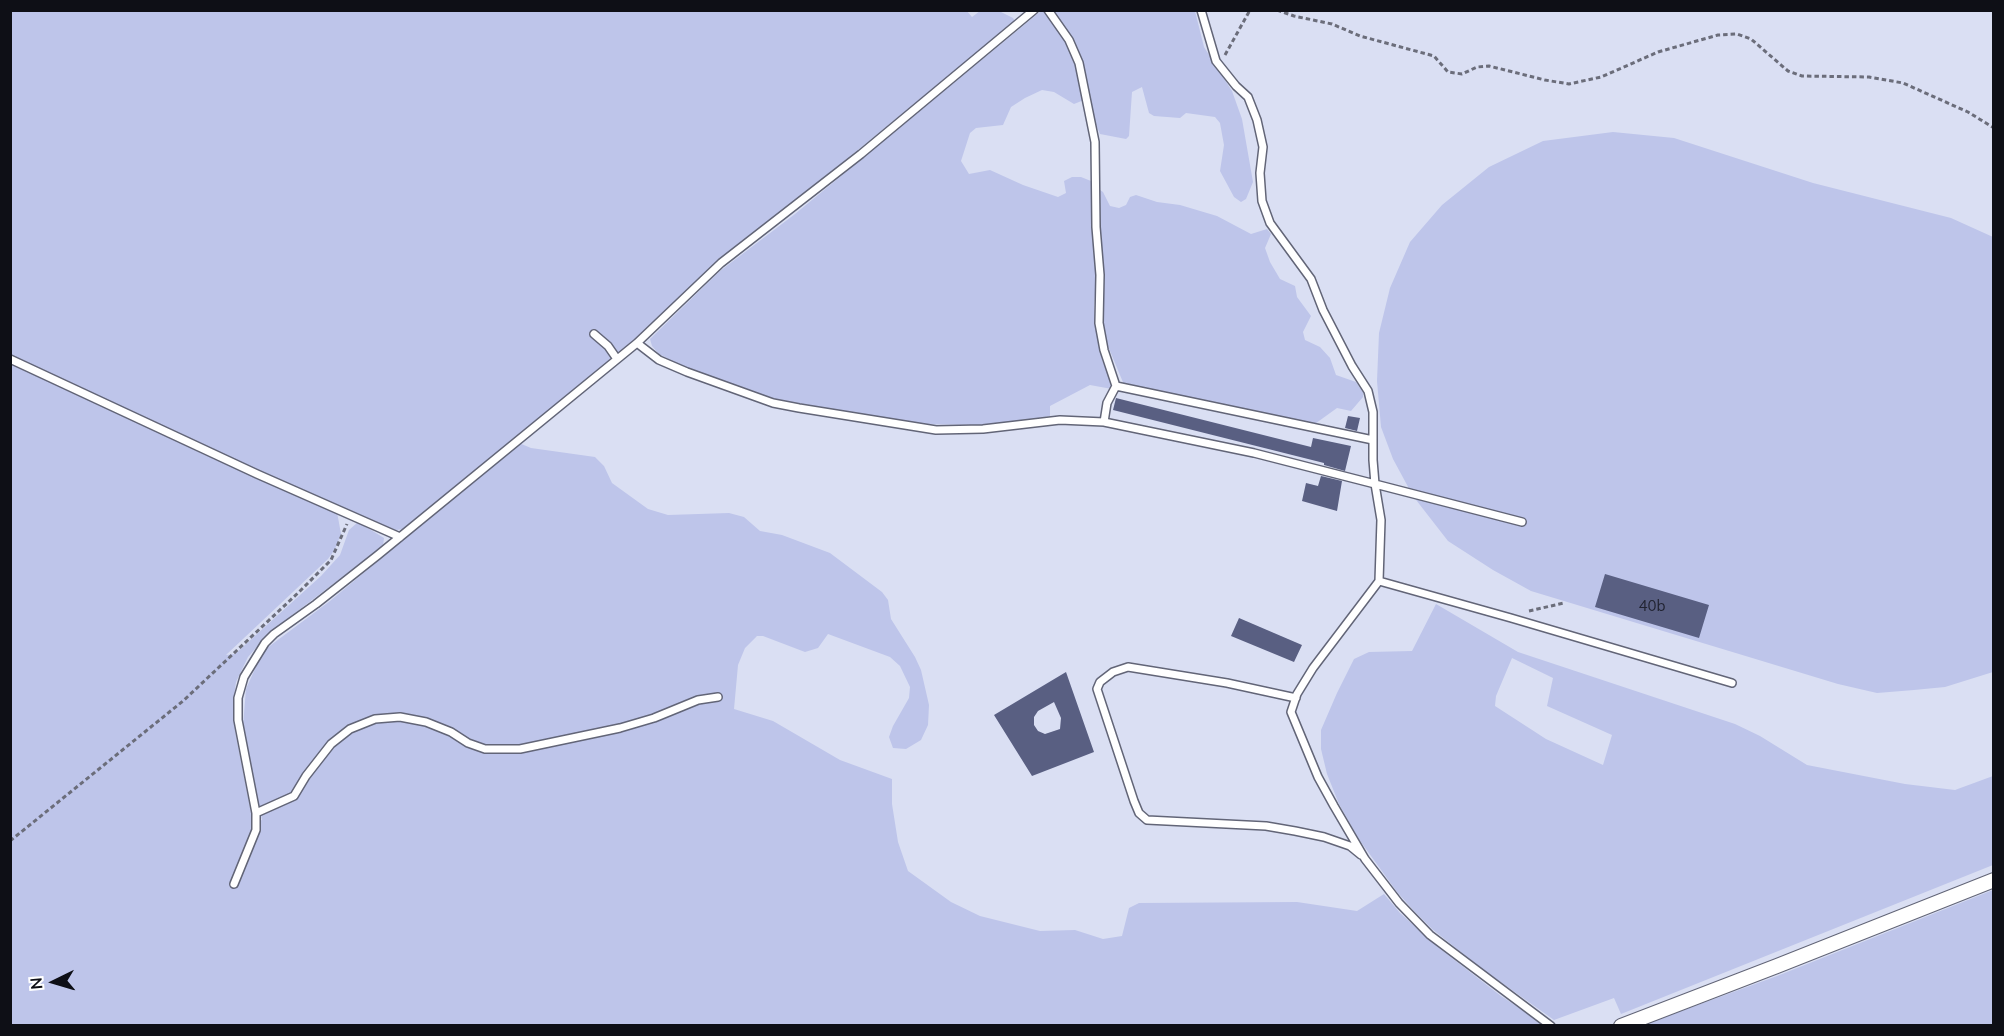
<!DOCTYPE html>
<html>
<head>
<meta charset="utf-8">
<style>
	body { margin:0 }
	#map { position:relative; width:2004px; height:1036px; overflow:hidden; background:#dadff3; font-family:Mulish,sans-serif }
	canvas { display:block }
	.frame { position:absolute; inset:0; border:12px solid #0e0f16; pointer-events:none }
	.north { position:absolute; left:24px; top:952px; width:60px; height:60px; -webkit-text-stroke:4px #fff; paint-order:stroke; rotate:265deg; font-size:16px; font-weight:700; line-height:24px; text-align:center; color:#0e0f16 }
	.north::after { content:''; display:block; margin:auto; width:21px; height:27px; background:#0e0f16; clip-path:polygon(50% 0,100% 100%,50% 72%,0 100%) }
</style>
</head>
<body>
<div id="map">
<canvas width="2004" height="1036"></canvas>
<div class="frame"></div>
<div class="north">N</div>
</div>
<script>
const context = document.querySelector('canvas').getContext('2d');
context.lineJoin = 'round';
function paint(path, color) {
  context.fillStyle = color;
  context.fill(path, 'evenodd');
}
function shape(rows) {
  const path = new Path2D();
  for (const r of rows) {
    path.moveTo(r[0], r[1]);
    for (let i = 2; i < r.length; i += 2) path.lineTo(r[i], r[i + 1]);
  }
  return path;
}
function stroke(path, color, width, dash) {
  context.strokeStyle = color;
  context.lineWidth = width;
  context.lineCap = dash ? 'butt' : 'round';
  context.setLineDash(dash || []);
  context.stroke(path);
}
function label(font, color, halo, rows, align = 'center') {
  context.font = font + ' Mulish,sans-serif';
  context.lineWidth = 5;
  context.setLineDash([]);
  context.textBaseline = 'middle';
  context.strokeStyle = halo;
  context.fillStyle = color;
  for (const [text, x, y, turn = 0] of rows) {
    context.save();
    context.translate(x, y);
    context.rotate((+turn || 0) * Math.PI / 180);
    context.textAlign = isNaN(turn) ? turn : align;
    if (halo) context.strokeText(text, 0, 0);
    context.fillText(text, 0, 0);
    context.restore();
  }
}
paint(shape([
	[966,10,972,17,980,11,997,10,1013,18,1015,21,842,163,728,252,627,346,404,529,396,530,385,526,227,458,11,356,10,11],
	[1041,11,1045,11,1065,38,1077,64,1084,100,1074,104,1054,92,1042,90,1025,98,1011,107,1003,125,976,128,970,133,961,161,969,174,990,170,1023,185,1058,197,1066,193,1064,181,1072,177,1081,177,1091,181,1097,274,1094,305,1095,323,1102,360,1112,385,1112,389,1090,385,1050,406,1050,416,1034,419,985,425,914,424,775,399,686,368,659,354,652,346,650,339,720,271,795,214],
	[1052,11,1195,11,1204,47,1232,91,1242,119,1253,182,1246,199,1241,202,1234,197,1220,171,1224,145,1220,123,1215,117,1186,113,1180,118,1154,116,1149,113,1142,87,1132,92,1129,136,1126,139,1100,134,1093,118,1082,64,1072,39],
	[1613,132,1674,138,1813,183,1951,218,1993,237,1993,672,1945,687,1914,690,1877,693,1838,684,1531,591,1493,570,1448,541,1413,496,1393,459,1381,427,1377,381,1379,333,1390,288,1410,242,1442,205,1489,167,1543,141],
	[1097,188,1103,192,1110,206,1119,208,1126,205,1130,197,1136,195,1157,202,1180,205,1217,216,1251,234,1267,229,1271,234,1265,248,1270,262,1280,279,1295,286,1297,297,1311,316,1303,332,1305,340,1320,347,1330,358,1336,375,1356,382,1363,392,1363,397,1351,411,1337,408,1312,426,1303,430,1127,392,1103,334,1103,272],
	[10,362,207,456,337,512,341,534,335,549,328,559,226,655,235,654,321,576,340,555,349,530,358,522,384,538,383,546,270,632,248,657,236,682,233,704,235,731,253,823,262,820,243,726,246,689,263,651,330,601,519,443,531,448,595,457,604,466,612,483,648,509,668,515,729,513,744,517,760,531,782,535,830,553,882,592,888,600,891,619,915,657,921,670,929,705,928,725,921,740,906,749,893,748,889,737,893,726,909,698,910,687,900,666,890,657,828,634,818,648,805,652,763,636,757,636,745,648,738,665,734,709,773,721,840,760,892,779,892,804,898,842,908,871,951,902,980,916,1040,931,1075,930,1103,939,1122,936,1129,908,1139,903,1297,902,1357,911,1384,894,1400,913,1439,948,1501,996,1545,1025,11,1025],
	[1436,604,1518,652,1735,724,1760,736,1807,765,1905,784,1955,790,1993,776,1993,865,1621,1014,1614,998,1554,1020,1481,968,1432,929,1415,912,1397,892,1358,838,1339,804,1327,774,1321,749,1321,730,1337,693,1354,659,1369,652,1412,651],
	[1512,658,1553,678,1547,706,1612,735,1603,765,1546,739,1495,706,1496,696],
	[1993,890,1993,1025,1643,1025,1777,976]
]), '#bec5ea');
paint(shape([
	[1116,398,1311,447,1313,438,1351,446,1345,471,1324,465,1324,463,1113,410],
	[1348,416,1360,418,1357,431,1345,428],
	[1321,476,1342,481,1337,511,1302,501,1306,483,1318,486],
	[1605,574,1709,605,1699,638,1595,607],
	[1239,618,1302,645,1294,662,1231,636],
	[1066,672,1094,752,1032,776,994,715],
	[1054,702,1061,718,1060,729,1045,734,1038,731,1034,725,1034,717,1038,711]
]), '#595f82');
const lane = shape([
	[1048,10,1069,40,1079,63,1095,142,1096,227,1100,275,1099,323,1104,350,1116,386,1373,440],
	[1201,10,1216,61,1236,86,1248,97,1257,120,1263,147,1260,173,1262,201,1270,223,1311,279,1323,310,1352,366,1368,391,1373,412,1373,460,1375,484,1522,522],
	[594,334,608,346,617,359],
	[637,343,659,360,687,372,773,403,799,408,936,430,983,429,1060,420,1104,422,1254,453,1375,484,1381,520,1379,581,1313,668,1297,694,1291,712,1318,777,1334,806,1365,859,1399,903,1430,935,1551,1026],
	[10,359,257,474,400,537],
	[1104,422,1107,403,1116,386],
	[1379,581,1511,618,1732,683],
	[1296,698,1227,683,1128,667,1113,672,1100,682,1097,689,1134,801,1139,813,1147,820,1266,826,1295,831,1324,837,1350,846,1361,855],
	[256,813,294,796,306,776,331,744,350,729,375,719,400,717,426,722,451,732,468,743,485,749,520,749,620,728,654,718,698,700,718,697],
	[234,884,256,830,256,813,238,720,238,698,244,677,265,643,274,634,316,604,378,555,637,343,721,263,861,154,1034,10]
]);
const street = shape([
	[1621,1026,1777,966,1994,880]
]);
stroke(lane, '#626577', 10);
stroke(street, '#626577', 16);
stroke(shape([
	[1277,10,1294,16,1332,24,1360,36,1434,56,1448,72,1462,74,1477,67,1489,66,1545,80,1569,84,1601,77,1658,52,1718,35,1737,34,1751,39,1788,71,1802,76,1869,77,1903,83,1968,112,1994,128],
	[1225,55,1250,10],
	[1529,611,1564,603],
	[10,841,183,701,299,592,331,560,347,524]
]), '#6b6d7a', 3, [4.5, 3]);
stroke(lane, '#fff', 7);
stroke(street, '#fff', 14);
label('15px', '#212331', null, [
	["40b",1652,606]
]);
</script>
</body>
</html>
